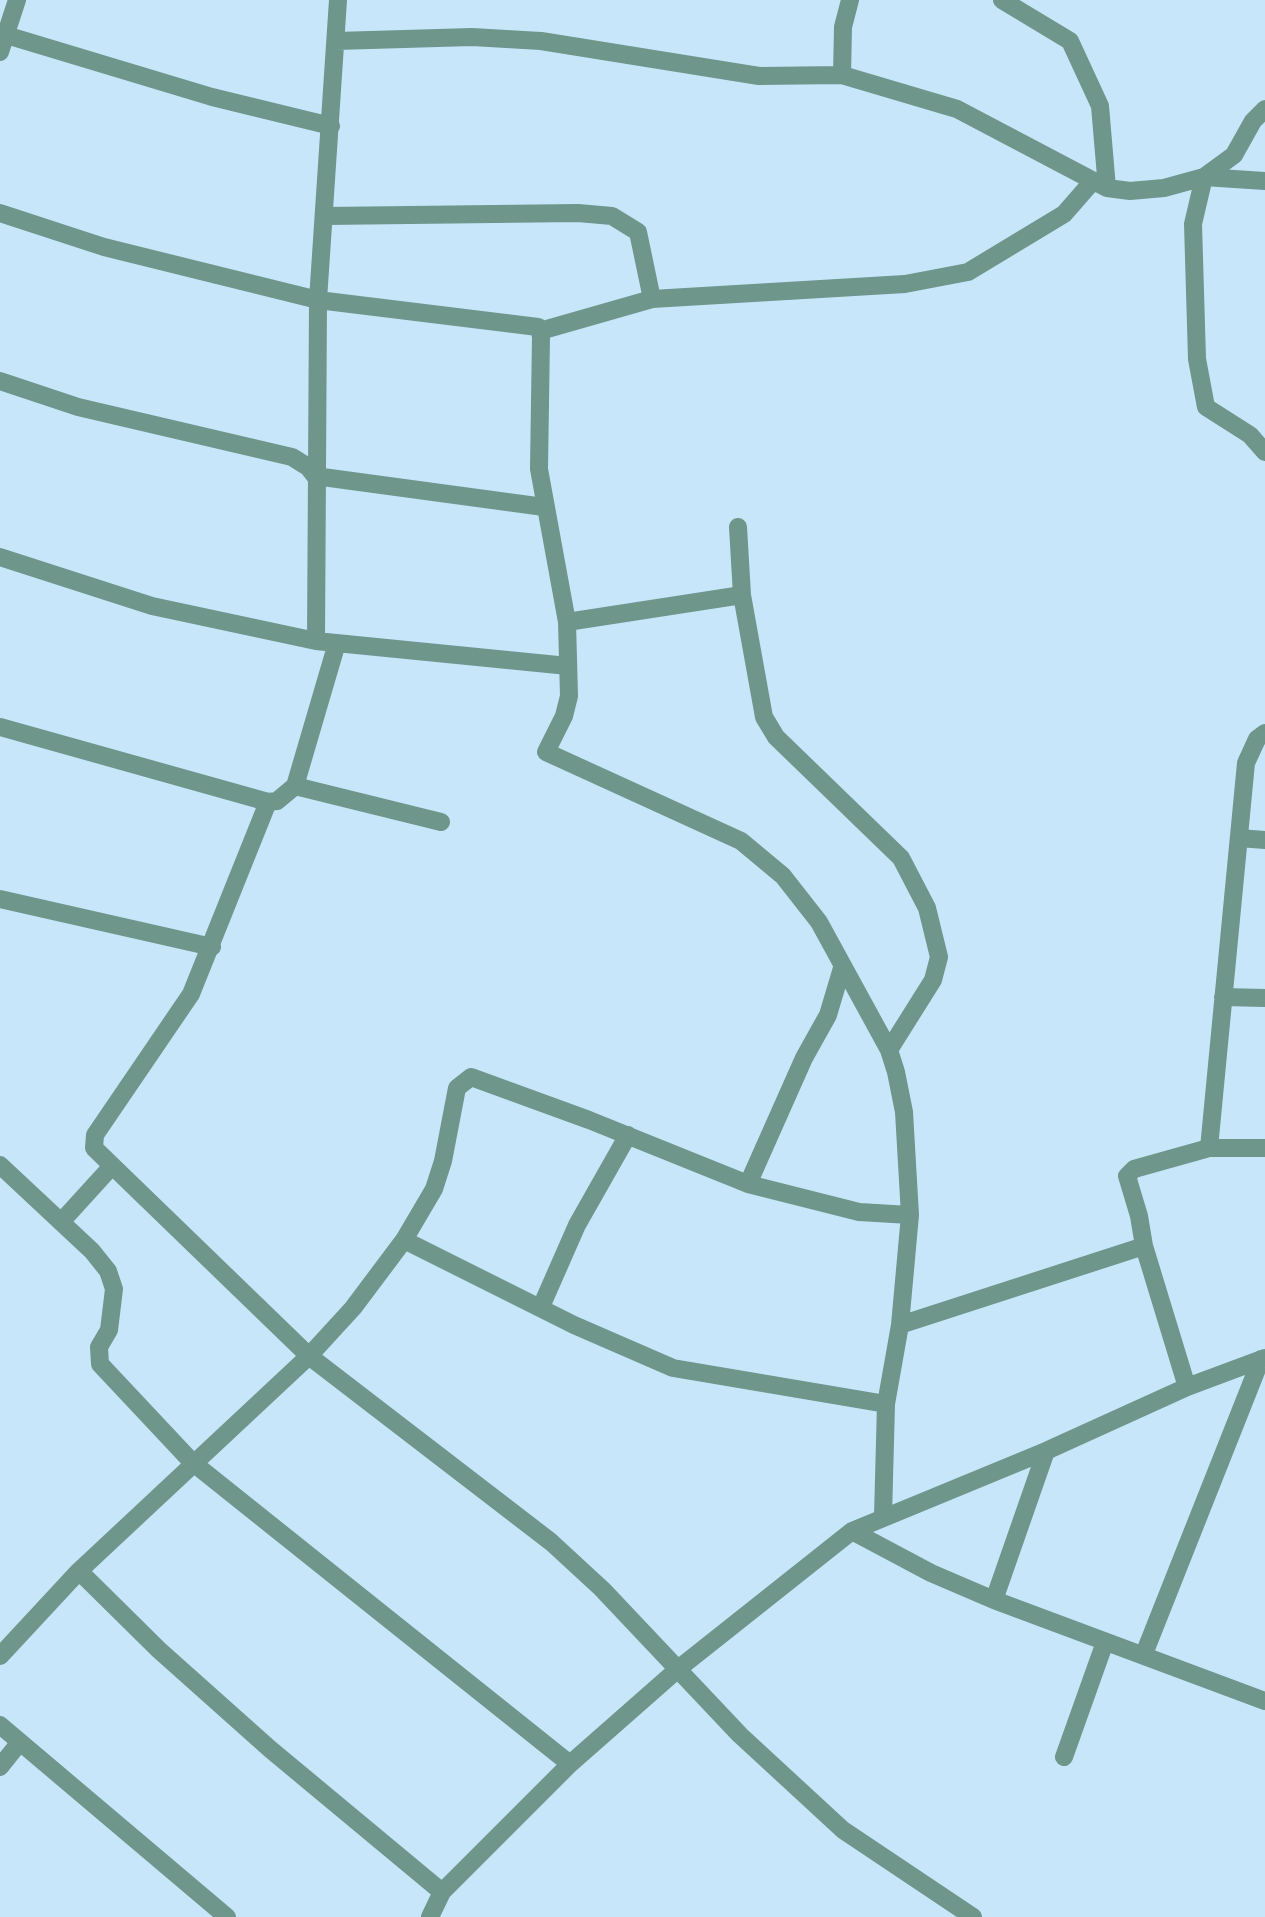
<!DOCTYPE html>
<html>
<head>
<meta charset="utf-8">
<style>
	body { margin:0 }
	canvas { display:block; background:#c7e6fa }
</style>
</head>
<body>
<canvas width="1265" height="1917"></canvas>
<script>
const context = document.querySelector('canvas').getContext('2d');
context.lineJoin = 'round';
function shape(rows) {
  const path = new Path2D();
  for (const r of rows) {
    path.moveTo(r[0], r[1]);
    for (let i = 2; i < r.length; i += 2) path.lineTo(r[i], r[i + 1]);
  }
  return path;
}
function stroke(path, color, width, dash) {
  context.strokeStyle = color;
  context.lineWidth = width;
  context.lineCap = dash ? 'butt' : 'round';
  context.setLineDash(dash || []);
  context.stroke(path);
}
stroke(shape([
	[1002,0,1070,41,1100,106,1107,188],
	[6,35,212,97,331,126],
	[336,41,472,37,541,41,759,76,842,75,957,109,1107,188,1130,191,1164,188,1204,177,1265,181],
	[0,52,17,0],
	[842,75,843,27,850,0],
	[1265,109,1253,121,1234,155,1204,177,1193,224,1197,359,1206,407,1250,435,1265,452],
	[0,213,104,247,318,300,538,327,541,336,539,469,567,622,569,696,564,716,546,752,741,841,783,876,819,922,889,1050,896,1072,904,1112,910,1215,900,1325,886,1404,883,1516],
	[325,216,578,213,612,216,638,232,652,299],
	[540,331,652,299,905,284,968,272,1064,214,1092,182],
	[0,381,78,407,292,457,308,467,315,476,544,507],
	[738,527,742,595,764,717,776,737,901,858,927,908,939,957,933,980,889,1050],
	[0,557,152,606,316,641,568,666],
	[567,622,742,595],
	[316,641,318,300,338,0],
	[0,727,268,802,277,801,295,786,337,643],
	[295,786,441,822],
	[268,802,191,994,95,1135,94,1148,309,1356,551,1542,602,1589,740,1735,843,1830,973,1917],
	[1239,838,1265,840],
	[0,899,212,947],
	[1223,997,1265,998],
	[1209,1148,1246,763,1257,739,1265,733],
	[0,1165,92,1251,108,1271,114,1289,109,1330,99,1347,100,1364,192,1462,570,1764],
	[748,1184,804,1058,828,1015,842,968],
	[61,1222,112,1166],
	[404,1240,574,1325,673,1368,886,1404],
	[1144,1246,1139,1216,1127,1176,1134,1169,1209,1148,1265,1148],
	[541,1307,577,1225,628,1135],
	[900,1325,1144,1246,1187,1387],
	[852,1531,931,1573,994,1600,1265,1701],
	[79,1571,159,1650,270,1749,442,1892],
	[994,1600,1046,1451],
	[1144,1654,1261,1359],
	[0,1656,79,1571,309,1356,353,1308,404,1240,434,1189,443,1161,457,1088,471,1077,589,1120,748,1184,859,1212,910,1215],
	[0,1725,227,1917],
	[1064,1757,1105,1642],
	[0,1767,20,1742],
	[430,1917,442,1892,570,1764,678,1669,852,1531,1046,1451,1187,1387,1265,1358]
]), '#6e968b', 18);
</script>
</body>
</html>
